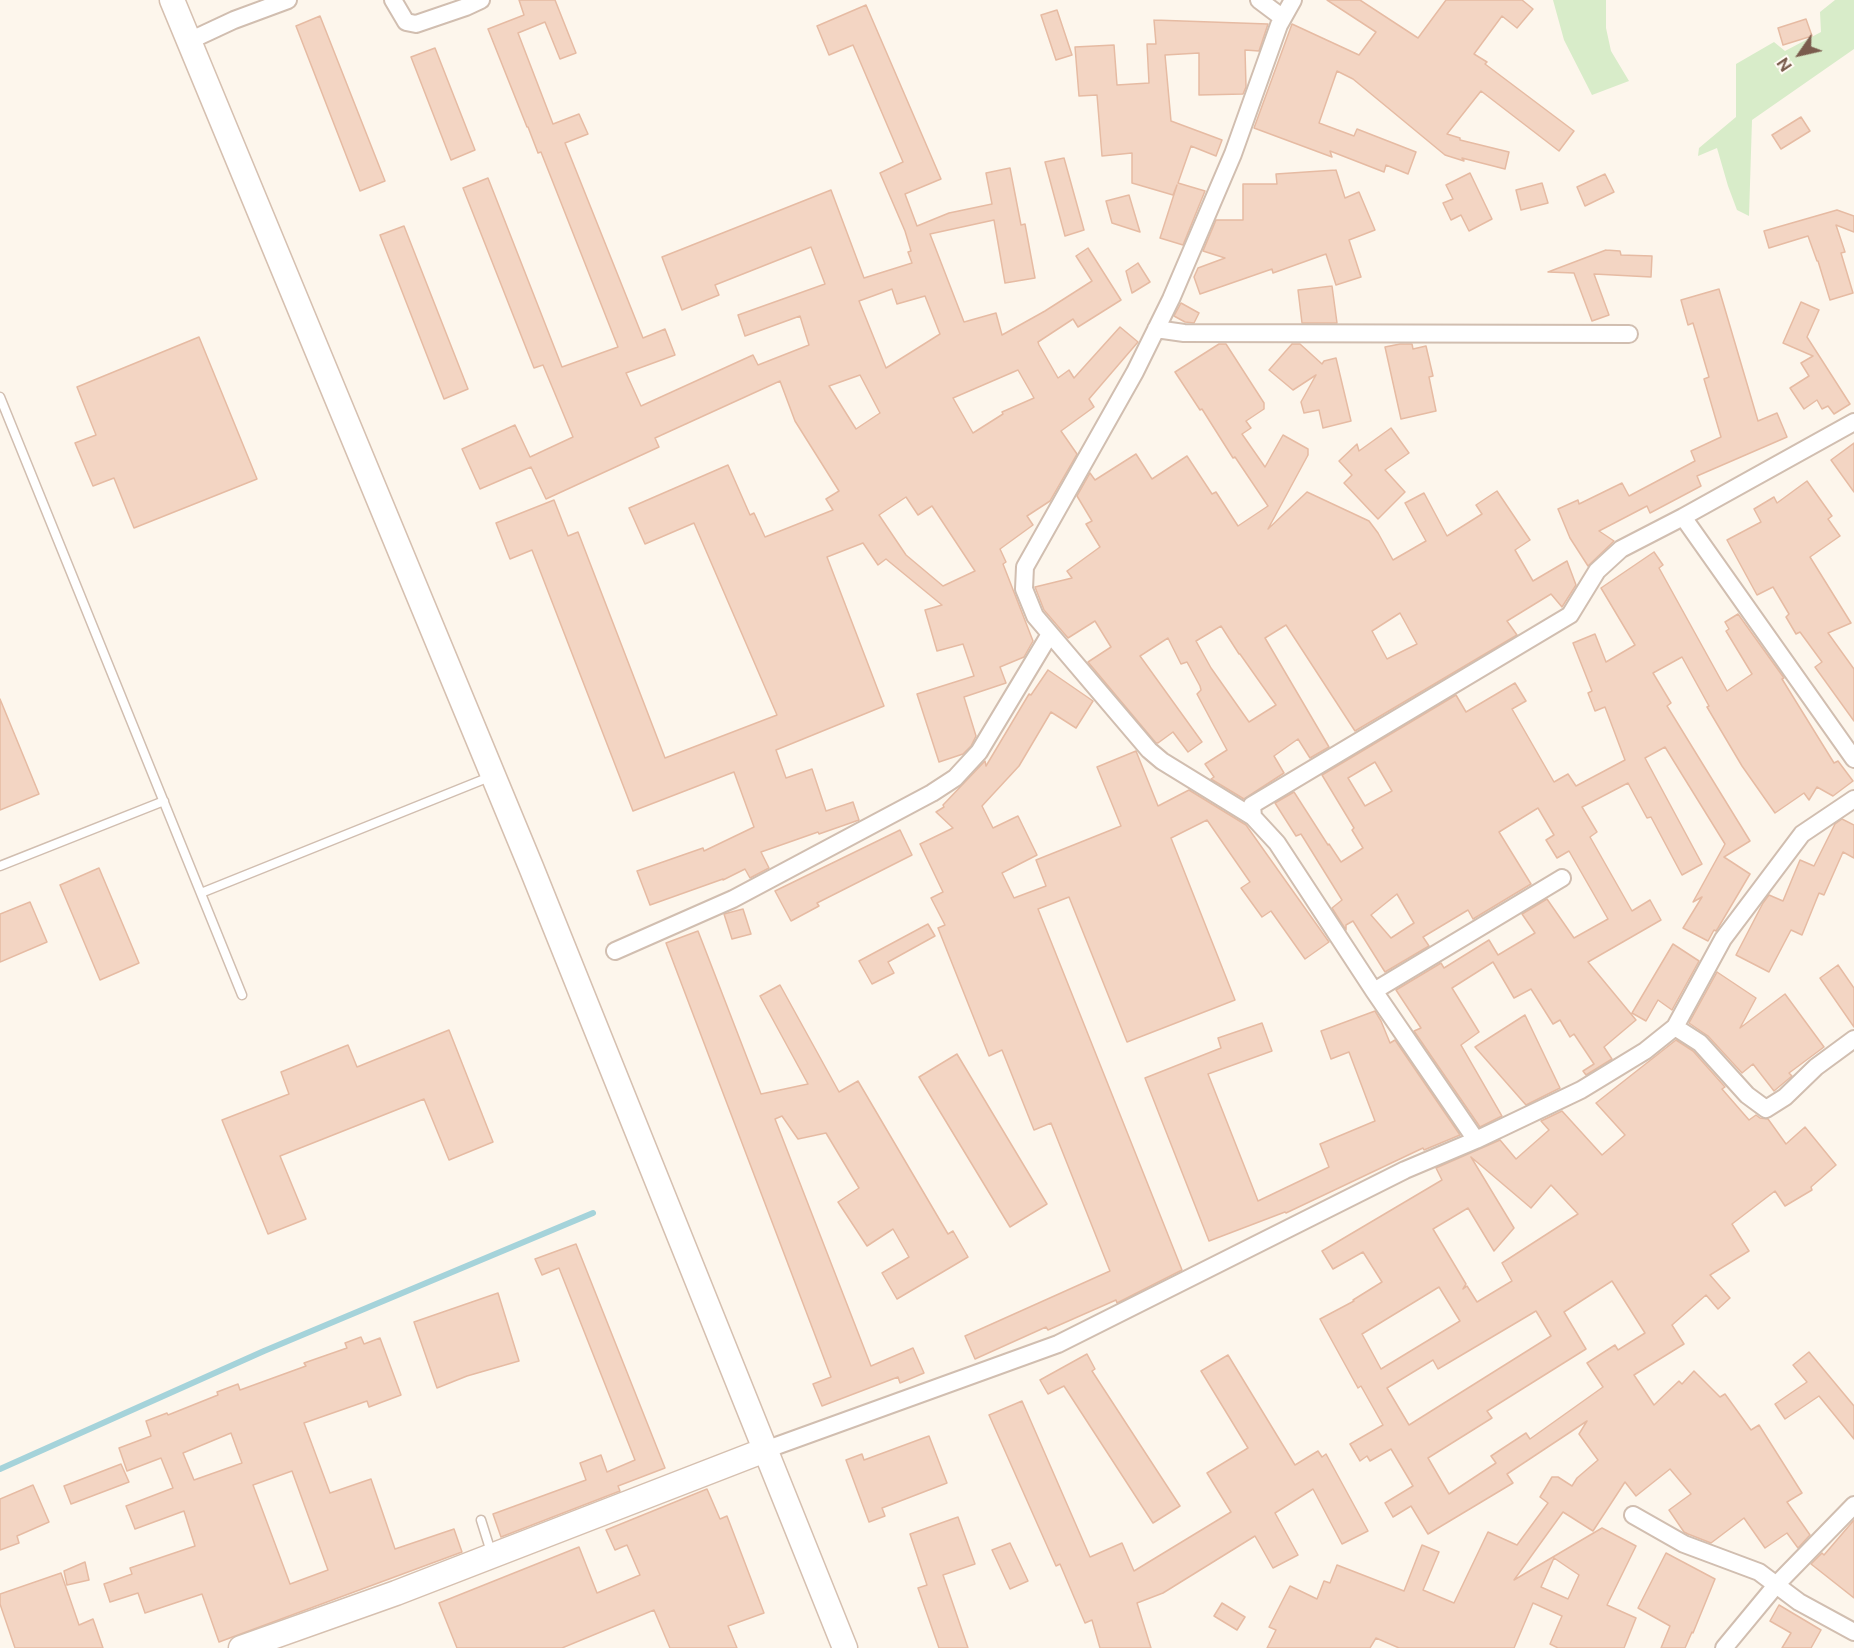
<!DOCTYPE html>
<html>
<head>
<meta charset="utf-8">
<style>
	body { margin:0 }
	#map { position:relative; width:1854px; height:1648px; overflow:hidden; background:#fdf6ec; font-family:"Public Sans",sans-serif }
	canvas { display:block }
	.north { position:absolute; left:1770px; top:24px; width:60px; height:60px; -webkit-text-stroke:4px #fffaf3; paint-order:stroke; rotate:236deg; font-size:16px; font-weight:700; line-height:24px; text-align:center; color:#7a5c4d }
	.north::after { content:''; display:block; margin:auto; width:21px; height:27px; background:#7a5c4d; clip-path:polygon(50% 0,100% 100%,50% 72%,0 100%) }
</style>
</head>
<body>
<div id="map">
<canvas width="1854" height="1648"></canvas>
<div class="north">N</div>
</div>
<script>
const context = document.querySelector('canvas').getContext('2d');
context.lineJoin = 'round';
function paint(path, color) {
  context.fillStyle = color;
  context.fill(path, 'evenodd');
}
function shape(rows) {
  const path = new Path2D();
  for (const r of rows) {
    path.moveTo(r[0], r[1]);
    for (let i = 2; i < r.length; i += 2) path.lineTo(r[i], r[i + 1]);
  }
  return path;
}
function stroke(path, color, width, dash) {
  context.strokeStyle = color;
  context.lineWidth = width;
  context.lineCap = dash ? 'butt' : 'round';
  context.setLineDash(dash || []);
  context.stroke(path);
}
paint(shape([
	[1553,0,1606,0,1606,28,1611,51,1629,81,1592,95,1564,40],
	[1835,0,1854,0,1854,49,1752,120,1749,216,1737,210,1728,186,1717,148,1698,156,1699,148,1736,117,1736,64,1774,42,1785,51,1821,32,1820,12]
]), '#d8ecc9');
stroke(shape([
	[0,1469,264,1351,593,1213]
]), '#a5d3da', 6);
const building = shape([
	[519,0,555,0,576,53,560,59,545,22,518,33,553,124,579,114,588,134,565,143,643,338,665,329,675,355,626,373,641,406,753,355,758,365,809,345,800,316,745,336,738,315,825,284,811,247,715,285,719,295,682,310,662,257,831,190,864,278,912,263,908,252,911,251,905,231,880,173,903,162,853,45,829,55,817,26,866,5,941,179,905,194,917,226,949,213,992,204,986,173,1010,168,1021,225,1025,224,1035,278,1005,283,994,220,930,234,964,322,996,313,1002,335,1045,311,1092,281,1076,256,1088,248,1121,300,1078,327,1073,319,1038,342,1039,345,1058,378,1069,370,1074,378,1120,327,1138,342,1089,399,1094,407,1061,431,1077,454,1050,501,1027,516,1033,525,1000,549,1006,562,1003,564,1033,641,1024,657,1000,667,1006,683,964,697,976,736,971,746,963,754,939,762,917,694,974,676,963,644,937,651,925,610,942,605,886,559,878,565,863,543,827,557,884,706,776,750,786,778,812,769,826,811,853,802,859,820,819,834,818,832,761,852,769,868,750,878,745,869,723,880,723,879,650,905,637,871,703,848,704,851,754,827,734,772,633,811,532,550,510,559,496,523,554,500,568,536,578,532,665,758,777,715,694,523,645,544,629,508,728,465,750,515,754,513,765,537,833,510,826,499,839,491,795,421,780,381,655,438,659,447,546,499,531,467,480,489,462,449,515,425,530,457,573,437,543,365,534,368,463,188,488,178,562,367,618,347,541,152,538,153,528,127,527,127,488,29,524,15,519,0],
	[892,289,897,304,925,296,940,334,886,368,859,301,892,289],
	[1018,370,1034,398,1002,412,1003,414,973,433,953,398,1018,370],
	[860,375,880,413,856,429,829,386,860,375],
	[906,497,918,515,932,506,975,571,943,586,906,555,879,515,906,497],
	[1327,0,1360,0,1418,38,1446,0,1522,0,1533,9,1517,28,1502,16,1474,54,1487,62,1485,64,1574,131,1559,151,1481,91,1447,134,1460,138,1460,140,1509,152,1505,169,1462,158,1464,161,1445,155,1353,79,1337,71,1319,123,1354,136,1357,129,1416,152,1408,174,1386,165,1384,172,1330,151,1332,157,1254,128,1292,24,1359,55,1376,32,1327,0],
	[1057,10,1072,55,1056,60,1041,15,1057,10],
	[320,16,385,181,360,191,296,26,320,16],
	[1806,19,1812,36,1783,45,1778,28,1806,19],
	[1154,20,1268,24,1259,51,1245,50,1246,87,1243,94,1199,95,1199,53,1165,55,1171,121,1222,140,1216,156,1191,146,1178,183,1205,191,1183,245,1160,238,1177,185,1173,195,1132,183,1132,153,1102,156,1097,95,1079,96,1075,47,1114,45,1117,85,1149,83,1147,44,1156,44,1154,20],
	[435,48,475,150,451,160,411,57,435,48],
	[1801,117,1810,131,1781,149,1772,135,1801,117],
	[1064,158,1084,230,1065,236,1045,162,1064,158],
	[1336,170,1345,198,1359,192,1375,230,1349,240,1361,277,1336,285,1326,254,1273,273,1272,269,1200,294,1194,277,1198,268,1225,258,1203,251,1216,220,1243,220,1243,184,1277,184,1276,174,1336,170],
	[1470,173,1492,219,1469,231,1461,215,1451,220,1443,203,1453,199,1446,185,1470,173],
	[1605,174,1614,192,1585,206,1577,187,1605,174],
	[1542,183,1548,203,1521,210,1516,190,1542,183],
	[1129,195,1140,232,1112,223,1106,201,1129,195],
	[1837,210,1854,216,1854,232,1836,225,1845,252,1841,253,1853,293,1830,300,1818,261,1817,261,1808,236,1769,248,1764,231,1837,210],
	[404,226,468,389,444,399,380,235,404,226],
	[1606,250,1620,251,1621,255,1652,256,1651,277,1594,274,1609,315,1592,321,1574,273,1548,272,1606,250],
	[1138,263,1150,282,1132,293,1126,271,1138,263],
	[1332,286,1337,323,1302,323,1298,290,1332,286],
	[1719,289,1758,421,1777,413,1787,437,1697,476,1701,486,1650,513,1647,506,1599,531,1614,541,1588,566,1570,538,1558,509,1578,500,1579,504,1622,483,1629,496,1695,461,1691,451,1721,437,1704,379,1709,377,1693,323,1688,325,1681,300,1719,289],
	[1801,302,1819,310,1807,337,1850,404,1834,414,1828,406,1822,409,1817,400,1804,409,1790,388,1809,376,1801,363,1813,356,1783,343,1801,302],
	[1181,303,1199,313,1194,323,1185,322,1174,316,1181,303],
	[199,337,257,479,134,528,114,478,93,486,75,443,96,435,77,387,199,337],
	[1219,344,1226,344,1264,403,1264,409,1246,421,1251,428,1242,434,1265,467,1283,435,1308,449,1308,455,1268,529,1307,492,1369,521,1378,533,1393,560,1426,541,1405,503,1424,493,1447,536,1482,514,1476,505,1497,491,1530,540,1515,550,1533,581,1567,561,1576,585,1562,607,1551,594,1507,621,1517,635,1355,731,1286,625,1265,638,1329,747,1310,758,1298,739,1274,756,1284,773,1244,799,1211,779,1214,777,1205,764,1227,750,1197,694,1201,690,1200,686,1187,662,1181,664,1168,638,1140,656,1202,742,1188,752,1173,732,1158,743,1156,743,1088,662,1111,647,1095,621,1068,638,1044,610,1035,587,1072,578,1067,571,1100,547,1086,524,1092,521,1077,496,1090,473,1095,480,1136,454,1152,479,1187,456,1212,494,1216,492,1238,526,1268,506,1235,457,1233,458,1202,409,1200,410,1175,372,1219,344],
	[1400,613,1417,644,1387,659,1372,631,1400,613],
	[1221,626,1239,654,1240,654,1276,705,1249,722,1211,668,1196,641,1221,626],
	[1292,344,1300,344,1322,364,1324,361,1336,358,1351,421,1323,428,1319,410,1304,413,1301,402,1316,375,1293,390,1269,370,1292,344],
	[1400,344,1412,344,1413,349,1426,346,1433,376,1429,377,1436,411,1401,419,1385,347,1400,344],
	[1391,428,1409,453,1385,470,1405,492,1378,519,1344,483,1352,475,1339,461,1357,444,1359,451,1391,428],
	[1854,443,1854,492,1831,460,1854,443],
	[1807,481,1832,516,1828,519,1840,536,1810,557,1851,623,1828,633,1854,669,1854,721,1815,667,1822,662,1800,632,1796,634,1786,617,1789,614,1773,587,1757,595,1727,540,1761,522,1754,509,1774,497,1777,503,1807,481],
	[1654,552,1663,565,1659,568,1727,691,1752,674,1726,631,1729,629,1725,622,1738,614,1784,678,1782,679,1834,763,1838,761,1853,781,1833,796,1817,787,1809,800,1804,793,1775,813,1742,766,1707,707,1709,706,1682,657,1653,673,1671,703,1667,706,1750,841,1724,857,1750,874,1718,928,1716,931,1714,930,1708,941,1683,928,1702,897,1693,902,1725,844,1665,747,1645,758,1702,864,1682,875,1651,817,1647,818,1628,783,1582,807,1597,832,1590,837,1632,911,1650,900,1661,920,1588,962,1636,1020,1604,1047,1612,1059,1586,1075,1583,1071,1594,1064,1574,1034,1570,1037,1560,1020,1553,1024,1531,989,1514,998,1493,962,1452,988,1479,1032,1461,1045,1502,1116,1480,1127,1414,1031,1421,1028,1396,990,1441,963,1444,968,1489,940,1498,955,1535,933,1522,914,1547,899,1574,938,1608,919,1569,851,1557,858,1546,840,1554,835,1538,808,1499,832,1531,884,1473,919,1468,910,1423,937,1429,946,1385,972,1353,921,1346,925,1346,930,1332,908,1342,900,1301,834,1296,836,1275,803,1294,792,1328,845,1329,844,1341,862,1363,848,1352,830,1354,828,1322,775,1456,695,1466,712,1515,683,1526,701,1512,709,1554,782,1568,774,1576,786,1625,760,1605,707,1595,711,1588,693,1592,691,1573,643,1595,634,1606,662,1635,645,1601,588,1654,552],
	[1375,762,1392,791,1365,806,1348,778,1375,762],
	[1397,894,1414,923,1391,938,1371,915,1397,894],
	[1048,670,1093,701,1076,728,1051,712,1019,766,982,806,993,828,1018,816,1037,855,1002,873,1014,898,1046,886,1036,860,1121,826,1097,767,1136,751,1158,806,1189,790,1246,825,1329,942,1305,959,1271,911,1262,917,1241,888,1250,882,1207,820,1171,838,1235,1000,1127,1042,1069,897,1038,909,1182,1270,1117,1303,1116,1300,1048,1330,1046,1327,975,1359,965,1336,1110,1271,1051,1123,1034,1130,1002,1050,989,1056,938,928,945,925,931,898,943,892,920,844,953,828,936,812,944,807,943,805,985,761,986,766,1029,694,1031,695,1048,670],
	[0,699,39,794,0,810,0,699],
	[1842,819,1854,825,1854,858,1843,852,1824,895,1819,893,1802,935,1791,930,1769,972,1736,955,1763,903,1769,895,1783,901,1800,860,1814,866,1835,824,1842,819],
	[900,830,912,855,817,903,819,906,791,921,775,891,900,830],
	[99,868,139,963,100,980,60,885,99,868],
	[30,902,47,942,0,962,0,914,30,902],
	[743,909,751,934,732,939,724,914,743,909],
	[928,924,935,936,888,962,894,973,872,984,859,961,928,924],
	[698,931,761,1094,808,1084,760,996,780,985,839,1092,858,1081,948,1234,953,1231,968,1257,897,1299,882,1273,909,1257,893,1229,867,1246,838,1202,859,1188,826,1133,798,1139,782,1116,775,1119,871,1366,913,1348,924,1373,900,1383,898,1377,822,1406,813,1384,831,1377,666,943,698,931],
	[1673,944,1699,961,1672,1010,1658,1000,1646,1021,1632,1013,1673,944],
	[1838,965,1854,988,1854,1027,1820,978,1838,965],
	[1717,972,1756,998,1740,1028,1785,994,1824,1047,1789,1073,1792,1076,1774,1091,1753,1064,1742,1073,1708,1036,1689,1023,1717,972],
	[1375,1011,1381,1021,1390,1043,1395,1040,1460,1135,1424,1150,1423,1148,1286,1213,1285,1212,1209,1241,1145,1078,1221,1048,1218,1038,1262,1023,1272,1051,1208,1074,1258,1201,1329,1167,1320,1144,1375,1121,1349,1052,1331,1059,1321,1031,1375,1011],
	[1525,1015,1560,1088,1526,1105,1475,1047,1525,1015],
	[449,1030,493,1142,449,1160,424,1099,280,1156,306,1219,268,1234,222,1120,289,1094,281,1072,348,1045,357,1067,449,1030],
	[1676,1040,1693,1051,1725,1087,1722,1089,1749,1120,1756,1115,1760,1118,1768,1119,1786,1144,1805,1127,1836,1165,1811,1187,1812,1190,1785,1206,1775,1191,1732,1224,1749,1251,1710,1275,1730,1298,1718,1309,1706,1295,1672,1325,1684,1344,1634,1375,1654,1405,1679,1381,1682,1384,1694,1371,1720,1397,1725,1394,1751,1430,1759,1425,1802,1493,1787,1502,1810,1535,1798,1548,1787,1533,1765,1548,1744,1518,1711,1543,1688,1534,1684,1532,1669,1510,1691,1494,1670,1469,1636,1496,1625,1482,1593,1531,1563,1512,1514,1580,1602,1528,1636,1546,1607,1605,1636,1618,1624,1648,1558,1648,1550,1644,1562,1616,1533,1603,1514,1648,1399,1648,1376,1638,1370,1648,1267,1648,1276,1630,1269,1627,1290,1586,1317,1599,1324,1581,1330,1583,1337,1565,1404,1591,1422,1545,1439,1552,1423,1590,1454,1603,1488,1532,1517,1545,1548,1503,1540,1497,1552,1477,1558,1477,1572,1486,1577,1478,1598,1460,1579,1434,1587,1421,1507,1474,1513,1483,1428,1534,1411,1506,1393,1517,1385,1503,1413,1486,1391,1449,1370,1461,1367,1456,1360,1461,1350,1444,1383,1425,1361,1386,1358,1388,1320,1319,1354,1301,1353,1300,1382,1282,1363,1252,1333,1269,1322,1251,1442,1180,1436,1168,1500,1140,1516,1159,1549,1130,1541,1121,1562,1111,1602,1155,1625,1135,1596,1103,1676,1040],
	[1471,1157,1531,1208,1551,1185,1578,1214,1502,1263,1512,1281,1477,1302,1467,1286,1463,1289,1466,1284,1433,1229,1468,1208,1494,1251,1514,1228,1471,1157],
	[1612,1281,1645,1333,1618,1350,1615,1345,1587,1363,1603,1387,1530,1439,1526,1433,1491,1456,1496,1463,1449,1494,1428,1458,1492,1418,1487,1411,1586,1349,1564,1312,1612,1281],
	[1439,1287,1460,1321,1381,1369,1362,1334,1439,1287],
	[1536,1311,1551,1336,1409,1425,1387,1388,1433,1360,1438,1369,1536,1311],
	[1554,1558,1579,1575,1568,1599,1541,1587,1554,1558],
	[957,1054,1047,1204,1010,1227,919,1077,957,1054],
	[576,1244,665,1468,618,1486,620,1491,501,1537,493,1514,586,1480,580,1463,601,1455,607,1472,635,1460,559,1268,542,1275,535,1259,576,1244],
	[498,1293,519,1361,467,1376,437,1388,414,1322,498,1293],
	[361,1337,364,1344,380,1338,401,1395,369,1407,367,1401,304,1423,330,1493,371,1479,395,1549,454,1529,462,1552,219,1642,202,1594,145,1613,138,1593,110,1602,104,1584,132,1574,130,1568,195,1546,184,1511,135,1529,126,1506,173,1488,161,1458,127,1471,119,1448,151,1436,146,1421,167,1413,168,1415,218,1395,217,1392,238,1384,240,1390,306,1366,304,1363,347,1348,345,1343,361,1337],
	[231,1433,242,1463,194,1480,183,1453,231,1433],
	[292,1471,328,1570,290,1584,253,1485,292,1471],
	[1809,1352,1854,1406,1854,1439,1819,1396,1785,1419,1775,1404,1807,1382,1793,1365,1809,1352],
	[1087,1354,1095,1369,1092,1371,1180,1506,1153,1523,1064,1386,1048,1394,1040,1380,1087,1354],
	[1228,1355,1295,1465,1318,1451,1322,1457,1326,1454,1368,1531,1342,1544,1313,1489,1275,1513,1298,1555,1273,1568,1255,1536,1163,1593,1137,1603,1151,1648,1100,1648,1092,1620,1085,1623,1060,1564,1056,1566,989,1415,1022,1401,1090,1557,1122,1543,1134,1571,1231,1512,1207,1473,1248,1448,1201,1371,1228,1355],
	[929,1436,947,1483,882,1508,885,1516,869,1522,846,1460,862,1454,864,1460,929,1436],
	[121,1464,129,1482,71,1504,64,1486,121,1464],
	[33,1485,49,1522,17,1536,19,1543,0,1550,0,1499,33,1485],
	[707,1489,720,1519,727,1516,764,1613,728,1626,737,1648,670,1648,654,1610,562,1648,457,1648,439,1603,579,1547,597,1593,640,1575,627,1545,615,1550,606,1530,707,1489],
	[958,1517,975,1564,943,1575,968,1648,939,1648,918,1588,927,1585,910,1534,958,1517],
	[1854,1520,1854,1598,1811,1564,1822,1553,1824,1555,1854,1520],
	[1010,1543,1028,1581,1010,1589,992,1550,1010,1543],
	[1666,1553,1715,1579,1693,1633,1692,1632,1685,1648,1661,1648,1670,1626,1638,1608,1666,1553],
	[85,1562,89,1580,67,1585,64,1571,85,1562],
	[61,1573,79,1625,93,1619,103,1648,15,1648,0,1604,0,1594,61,1573],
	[1222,1603,1245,1617,1237,1630,1214,1616,1222,1603],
	[1779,1605,1821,1630,1811,1648,1782,1648,1791,1633,1770,1621,1779,1605]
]);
paint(building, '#f3d5c3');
stroke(building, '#e6bba3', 1.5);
const lane = shape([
	[0,397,242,995],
	[0,866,164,801],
	[201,893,492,776],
	[481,1520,492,1555]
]);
const street = shape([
	[393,0,406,22,416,24,466,7,481,0],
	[1259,0,1283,18],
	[1293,0,1279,25,1233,154,1171,299,1135,372,1025,567,1024,589,1035,616,1149,750,1162,761,1253,817,1277,843,1374,991,1476,1140],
	[189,41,234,20,288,0],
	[1156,329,1184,333,1629,334],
	[1683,517,1854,759],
	[1253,817,1252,805,1570,615,1597,571,1621,549,1683,517,1854,422],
	[615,951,733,899,932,793,955,778,979,752,1050,634],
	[1374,991,1562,878],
	[1675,1027,1700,1043,1747,1095,1766,1109,1785,1097,1816,1067,1854,1039],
	[765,1450,1058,1344,1405,1170,1476,1140,1581,1090,1645,1051,1675,1027,1723,939,1802,834,1854,799],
	[1633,1515,1684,1544,1759,1572,1799,1602,1854,1632],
	[1724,1648,1777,1584,1854,1505]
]);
const secondary = shape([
	[172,0,531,867,845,1648],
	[241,1648,396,1593,765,1450]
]);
stroke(lane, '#d1beb0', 11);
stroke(street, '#d1beb0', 20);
stroke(secondary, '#d6c0b0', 27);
stroke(lane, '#fff', 8);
stroke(street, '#fff', 16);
stroke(secondary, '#fff', 24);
</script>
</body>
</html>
